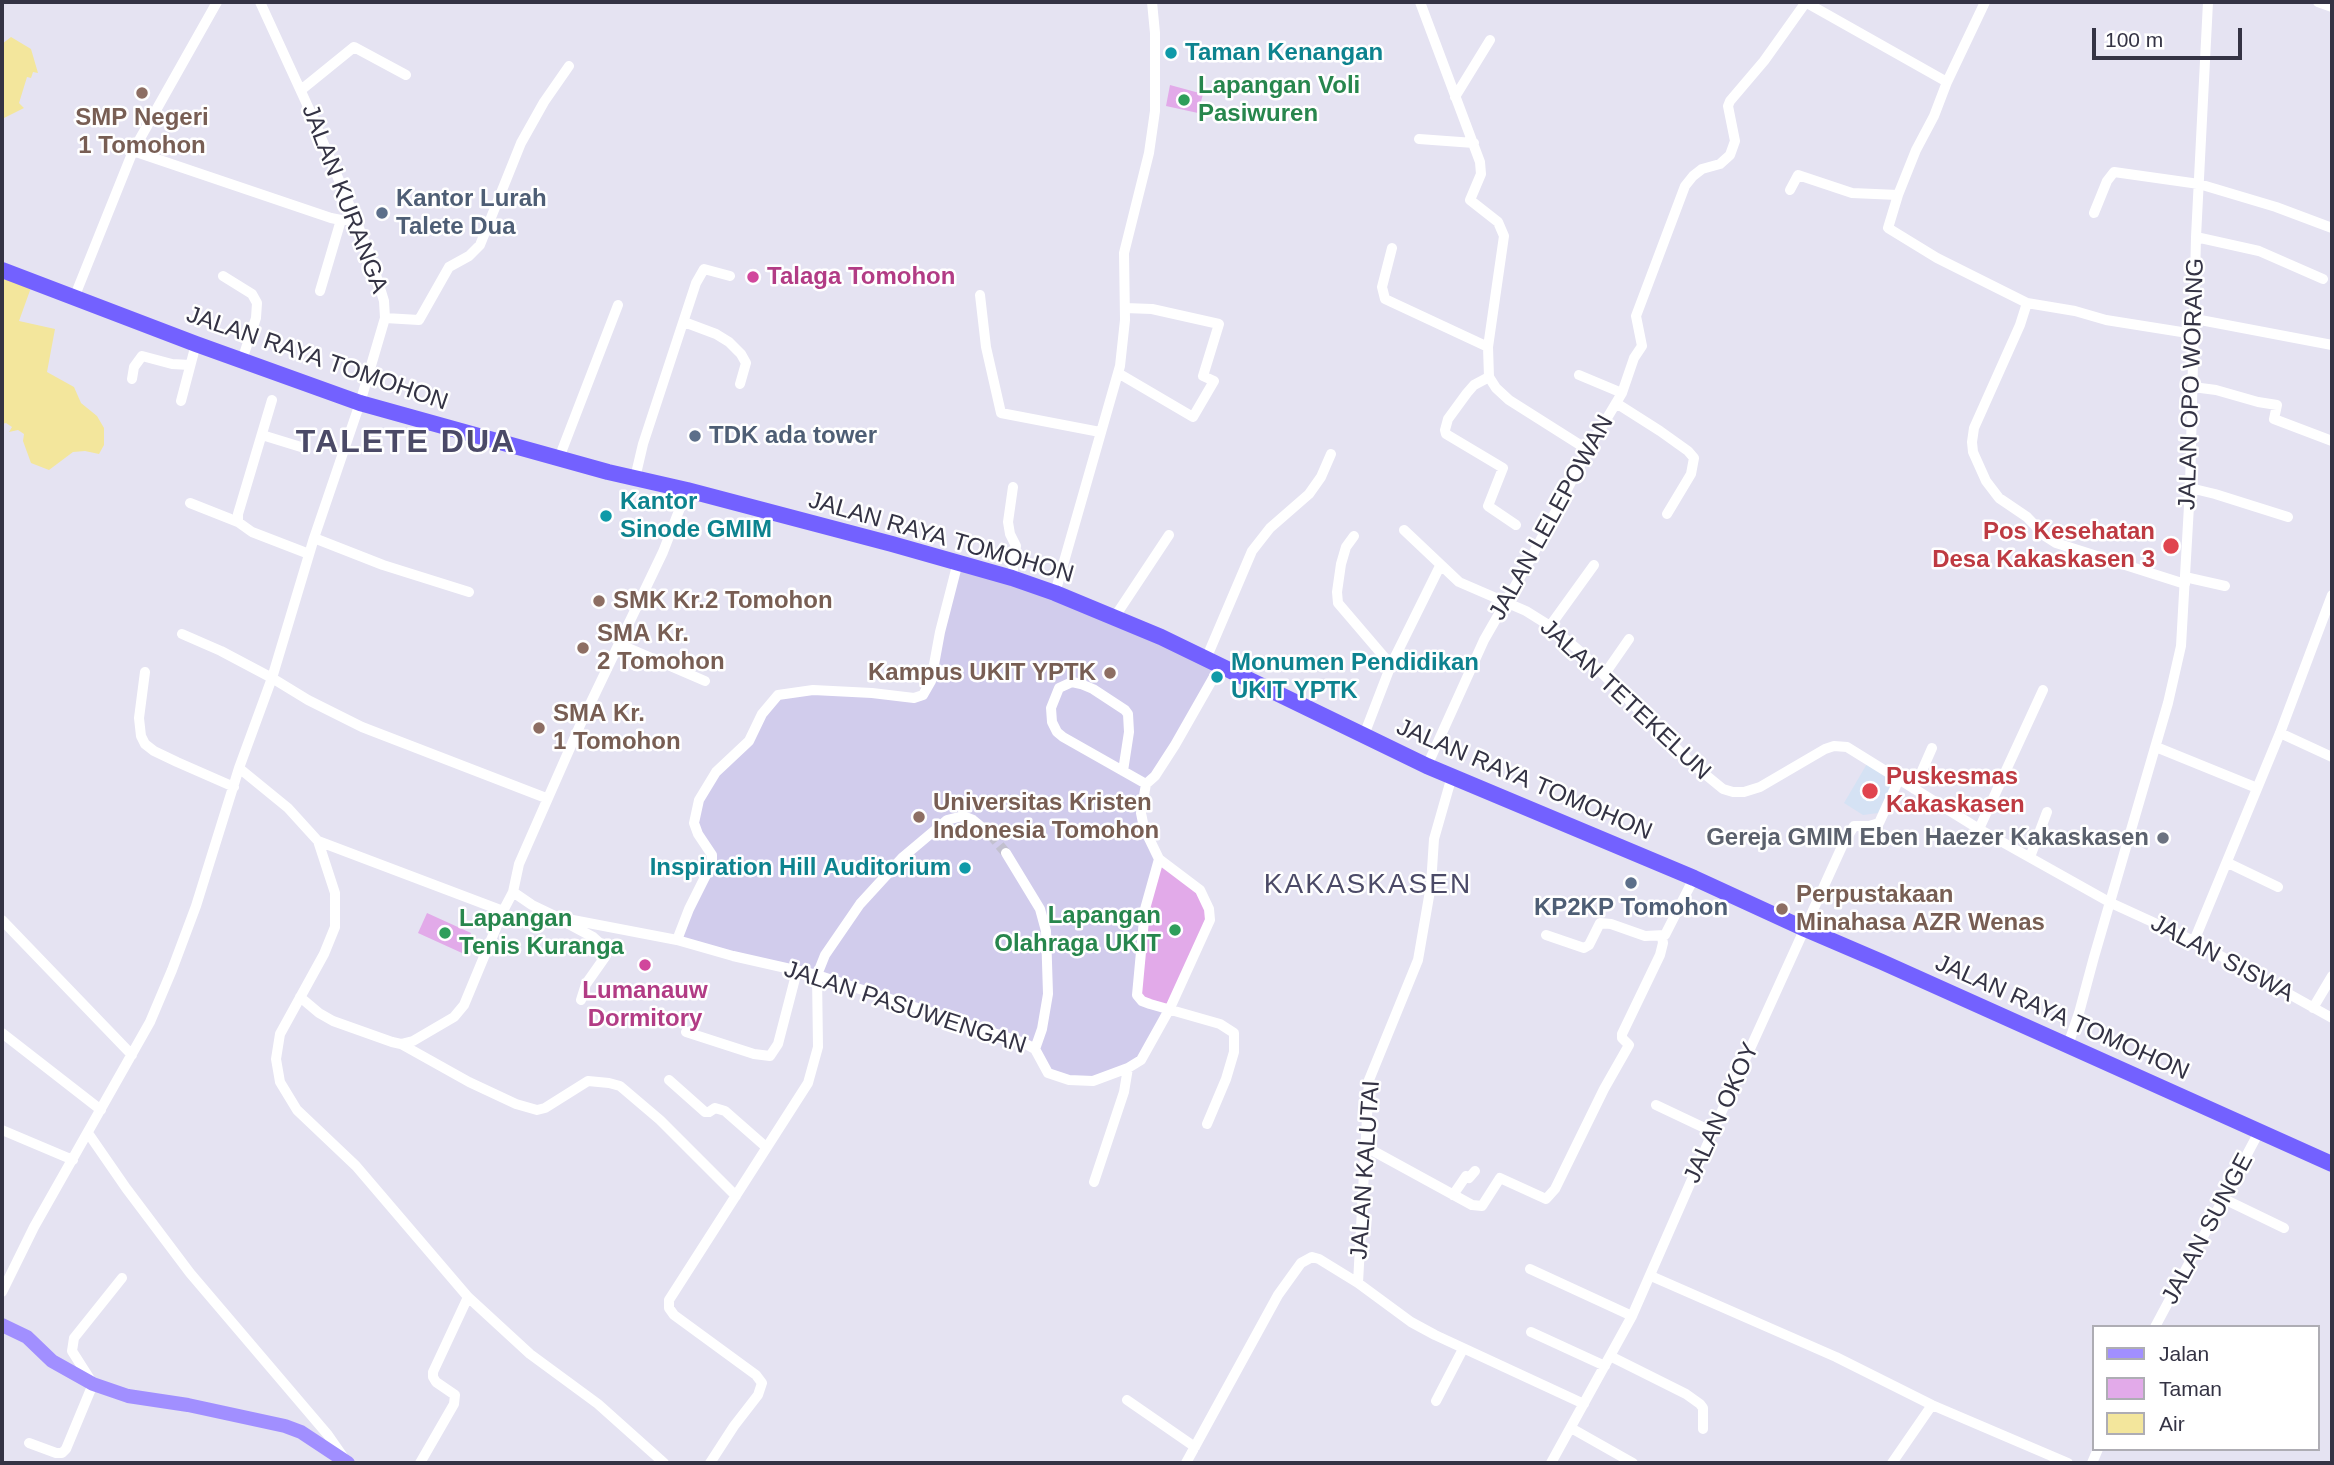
<!DOCTYPE html>
<html>
<head>
<meta charset="utf-8">
<style>
	body { margin:0 }
	#map { position:relative; width:2334px; height:1465px; overflow:hidden; background:#e5e3f2; font-family:Arial,sans-serif }
	canvas { display:block }
	.frame { position:absolute; inset:0; border:4px solid #343344; pointer-events:none }
	.legend { position:absolute; left:2092px; top:1325px; width:228px; height:126px; box-sizing:border-box; background:#fff; border:2px solid #aeadb4; margin:0; padding:9px 12px; list-style:none; font-size:21px; color:#343344 }
	.legend li { display:flex; align-items:center; gap:14px; height:35px }
	.legend b { width:35px; border:2px solid #aeadb4 }
	.scale { position:absolute; left:2092px; top:28px; width:150px; height:32px; box-sizing:border-box; border:4px solid #343344; border-top:0; padding-left:9px; font-size:21px; line-height:24px; white-space:nowrap; color:#343344; -webkit-text-stroke:5px #fff; paint-order:stroke }
</style>
</head>
<body>
<div id="map">
<canvas width="2334" height="1465"></canvas>
<div class="frame"></div>
<ul class="legend">
<li><b style="height:9px;background:#a18fff"></b>Jalan</li>
<li><b style="height:19px;background:#e2aae9"></b>Taman</li>
<li><b style="height:19px;background:#f3e69c"></b>Air</li>
</ul>
<div class="scale">100 m</div>
</div>
<script>
const context = document.querySelector('canvas').getContext('2d');
context.lineJoin = 'round';
function paint(path, color) {
  context.fillStyle = color;
  context.fill(path, 'evenodd');
}
function shape(rows) {
  const path = new Path2D();
  for (const r of rows) {
    path.moveTo(r[0], r[1]);
    for (let i = 2; i < r.length; i += 2) path.lineTo(r[i], r[i + 1]);
  }
  return path;
}
function stroke(path, color, width, dash) {
  context.strokeStyle = color;
  context.lineWidth = width;
  context.lineCap = dash ? 'butt' : 'round';
  context.setLineDash(dash || []);
  context.stroke(path);
}
function label(font, color, halo, rows, align = 'center') {
  context.font = font + ' Arial,sans-serif';
  context.lineWidth = 5;
  context.setLineDash([]);
  context.textBaseline = 'middle';
  context.strokeStyle = halo;
  context.fillStyle = color;
  for (const [text, x, y, turn = 0] of rows) {
    context.save();
    context.translate(x, y);
    context.rotate((+turn || 0) * Math.PI / 180);
    context.textAlign = isNaN(turn) ? turn : align;
    if (halo) context.strokeText(text, 0, 0);
    context.fillText(text, 0, 0);
    context.restore();
  }
}
paint(shape([
	[958,562,1220,666,1151,781,1144,828,1159,859,1210,920,1141,1060,1093,1081,1048,1073,1035,1049,817,975,677,940,712,863,694,823,706,788,784,693,914,698,927,689]
]), '#d1ccec');
paint(shape([
	[1868,762,1895,780,1878,813,1863,815,1844,803]
]), '#d5e2f4');
paint(shape([
	[1170,85,1203,94,1198,113,1166,106],
	[1159,859,1195,885,1209,909,1170,1008,1142,1001,1139,967],
	[427,913,471,933,462,953,418,933]
]), '#e2aae9');
paint(shape([
	[11,37,31,49,38,73,33,72,31,78,27,77,19,103,24,108,2,119,2,44],
	[2,270,33,282,19,321,55,329,47,372,74,387,81,403,97,416,104,428,104,445,99,454,85,451,73,452,49,470,31,463,23,441,24,434,18,430,9,432,12,427,6,423,2,424]
]), '#f3e69c');
stroke(shape([
	[990,834,1006,853]
]), '#c2c0cf', 10, [10, 5]);
stroke(shape([
	[260,2,310,111,369,252,384,301,385,318,360,403,314,538,272,678,239,768,288,808,318,841,503,911,513,892],
	[1420,2,1480,162,1481,174,1470,200,1498,222,1504,236,1488,347,1489,377,1496,388,1509,400,1588,450],
	[1805,2,1947,82],
	[1985,2,1947,82,1934,116,1916,150,1898,195,1888,228,1937,258,2027,303,2075,311,2106,320,2194,334],
	[2318,2,2332,7],
	[301,90,354,47,406,75],
	[1455,97,1490,40],
	[1419,139,1474,143],
	[133,151,331,218,341,220,355,220],
	[1790,190,1798,175,1852,193,1898,195],
	[2094,213,2107,181,2114,172,2199,184,2276,207,2332,228],
	[2196,237,2259,251,2323,279],
	[1392,248,1382,287,1385,299,1488,347],
	[223,276,252,294,257,303,256,318,242,360],
	[320,291,341,220],
	[980,295,986,347,1001,413,1100,432],
	[74,298,133,151,217,2],
	[2027,303,2020,325,1974,428,1972,442,1973,452,1986,481,1999,498,2027,517,2045,536,2056,543,2185,584],
	[385,318,419,320,449,267,469,256,480,245,521,143,544,102,569,66],
	[2195,319,2332,345],
	[684,322,716,334,729,342,741,354,746,363,740,384],
	[1118,373,1193,417,1214,381,1203,376,1219,324,1152,309,1125,308],
	[1579,375,1622,393],
	[1489,377,1474,385,1467,393,1448,419,1445,430,1446,434,1503,468,1488,506,1516,525],
	[132,379,134,367,142,356,172,364,190,365],
	[2193,387,2216,390,2258,402,2277,405,2274,419,2332,441],
	[272,400,238,514,238,522,252,532,309,554],
	[181,401,196,344],
	[1616,403,1660,431,1688,451,1694,458,1691,474,1667,514],
	[262,435,301,447],
	[559,458,618,305],
	[635,478,643,444,696,283,704,269,730,276],
	[2190,488,2215,494,2288,517],
	[687,490,663,552,581,723,519,864,513,892,532,905,557,917,677,940,733,956,817,975,1024,1043,1035,1049,1048,1073,1069,1080,1093,1081,1128,1068,1141,1060,1170,1008,1210,920,1209,909,1200,890,1159,859,1144,828,1141,813,1146,784,1155,776,1175,745,1220,666],
	[190,503,238,522],
	[1404,530,1459,582,1526,611,1550,626,1582,653,1690,762,1723,789,1733,792,1744,792,1760,787,1825,749,1834,746,1847,747,1979,829,2111,903,2194,941,2332,1018],
	[1354,536,1346,547,1341,564,1337,592,1338,603,1391,665],
	[314,538,383,565,469,592],
	[2185,577,2225,586],
	[1012,578,1016,546,1010,534,1008,522,1013,487],
	[1055,593,1120,366,1125,320,1124,253,1149,153,1155,111,1155,33,1152,2],
	[1114,618,1169,535],
	[1550,626,1594,565],
	[182,634,221,651,272,678,308,700,362,727,546,798],
	[619,644,705,681],
	[1206,659,1252,551,1270,528,1309,494,1321,477,1331,454],
	[145,672,139,718,141,736,145,744,154,751,177,762,234,787],
	[1604,675,1629,639],
	[2280,733,2332,757],
	[1364,735,1391,665,1440,566],
	[2156,747,2257,788],
	[1427,766,1484,640,1531,558,1588,450,1622,393,1634,358,1642,346,1636,316,1685,186,1693,176,1702,169,1720,164,1730,155,1735,141,1728,106,1730,101,1764,61,1806,2],
	[1123,771,1129,732,1128,714,1125,710,1093,689,1081,684,1072,682,1059,688,1051,708,1052,722,1057,732,1063,737,1146,784],
	[1914,789,1932,748],
	[1979,829,2043,690],
	[318,841,335,893,335,927,324,954,280,1034,276,1059,280,1082,297,1110,356,1166,468,1297,530,1354,598,1404,664,1463],
	[1006,853,1040,909,1046,931,1048,994,1042,1029,1035,1049],
	[2030,857,2047,812],
	[1159,859,1145,909,1137,995,1142,1001,1150,1004,1220,1024,1234,1033,1234,1052,1226,1079,1207,1124],
	[2228,863,2278,887],
	[2,920,132,1055],
	[565,922,593,937,604,947,605,957,586,984,581,1000],
	[1546,935,1584,948,1589,945,1600,923,1611,924,1645,936,1665,935,1694,878],
	[677,940,689,909,712,863,712,855,698,834,694,823,699,800,716,772,749,741,762,714,778,695,813,690,872,693,914,698,923,695,931,681,940,632,958,562],
	[2194,941,2280,733,2332,595],
	[300,997,319,1013,333,1021,392,1042,401,1044,413,1041,454,1017,464,1005,503,911],
	[2313,1008,2332,976],
	[686,1032,754,1054,770,1056,778,1044,797,971],
	[2,1033,101,1110],
	[401,1044,469,1082,516,1104,537,1110,545,1108,588,1081,609,1083,620,1086,660,1120,736,1196],
	[2068,1045,2079,1013,2094,957,2168,703,2181,646,2190,488,2196,237,2208,2],
	[669,1080,705,1112,709,1112,715,1108,725,1111,766,1147],
	[1656,1105,1713,1132],
	[2,1130,73,1160],
	[88,1133,126,1188,190,1273,328,1435,344,1458],
	[1366,1147,1472,1205,1482,1206,1500,1178,1546,1199,1555,1189,1604,1089,1629,1045,1622,1038,1622,1034,1660,955,1663,943,1662,937],
	[1094,1182,1124,1092,1128,1068],
	[1453,1195,1466,1176,1469,1178,1475,1171],
	[2224,1199,2284,1228],
	[1530,1269,1632,1316],
	[1651,1276,1836,1357,1932,1405,2068,1463],
	[1358,1283,1369,1080,1418,960,1431,885,1434,839,1452,776],
	[2,1292,34,1227,150,1022,172,970,196,906,239,768],
	[2155,1327,2260,1130],
	[1531,1332,1605,1366],
	[1610,1356,1686,1394,1700,1404,1703,1408,1703,1429],
	[1127,1400,1195,1447],
	[1436,1401,1463,1349],
	[1571,1428,1633,1463],
	[29,1443,56,1453,62,1453,66,1449,93,1384,72,1351,74,1338,122,1278],
	[420,1463,454,1404,455,1395,436,1382,433,1377,433,1372,468,1297],
	[710,1463,734,1426,758,1395,762,1383,756,1375,674,1315,669,1308,669,1300,808,1083,818,1047,817,975,825,955,860,904,903,857,947,820,963,816,973,820,990,834],
	[1186,1463,1278,1295,1301,1263,1312,1257,1319,1259,1358,1283,1411,1322,1435,1335,1584,1404],
	[1551,1463,1632,1316,1725,1104,1844,842,1854,826,1869,826,1879,823,1899,779],
	[1892,1463,1932,1405],
	[2092,1463,2098,1449]
]), '#fff', 10);
stroke(shape([
	[2,1325,27,1337,52,1361,93,1384,128,1396,188,1405,285,1426,301,1432,348,1463]
]), '#a18fff', 14);
stroke(shape([
	[2,270,196,344,360,403,608,472,687,490,892,544,1012,578,1055,593,1161,637,1427,766,1694,878,1805,929,1882,962,2332,1164]
]), '#7361ff', 16);
for (const [x, y, r, color] of [
	[1171,53,7,"#0f9aa8"],
	[142,93,7,"#8d6e63"],
	[1184,100,7,"#2e9e5b"],
	[382,213,7,"#5c6f8a"],
	[753,277,7,"#d1479c"],
	[695,436,7,"#5c6f8a"],
	[606,516,7,"#0f9aa8"],
	[2171,546,9,"#e0444e"],
	[599,601,7,"#8d6e63"],
	[583,648,7,"#8d6e63"],
	[1110,673,7,"#8d6e63"],
	[1217,677,7,"#0f9aa8"],
	[539,728,7,"#8d6e63"],
	[1870,791,9,"#e0444e"],
	[919,817,7,"#8d6e63"],
	[2163,838,7,"#6b7280"],
	[965,868,7,"#0f9aa8"],
	[1631,883,7,"#5c6f8a"],
	[1782,909,7,"#8d6e63"],
	[1175,930,7,"#2e9e5b"],
	[445,933,7,"#2e9e5b"],
	[645,965,7,"#d1479c"]
]) {
  const dot = new Path2D();
  dot.arc(x, y, r, 0, 2 * Math.PI);
  context.fillStyle = color;
  context.fill(dot);
  stroke(dot, '#fff', 2.5);
}
label('bold 24px', '#0d838f', '#fff', [
	["Taman Kenangan",1185,53],
	["Kantor",620,502],
	["Sinode GMIM",620,530],
	["Monumen Pendidikan",1231,663],
	["UKIT YPTK",1231,691],
	["Inspiration Hill Auditorium",951,868,"right"]
], 'left');
label('bold 24px', '#27864d', '#fff', [
	["Lapangan Voli",1198,86],
	["Pasiwuren",1198,114],
	["Lapangan",1161,916,"right"],
	["Olahraga UKIT",1161,944,"right"],
	["Lapangan",459,919],
	["Tenis Kuranga",459,947]
], 'left');
label('bold 24px', '#785e54', '#fff', [
	["SMP Negeri",142,118,"center"],
	["1 Tomohon",142,146,"center"],
	["SMK Kr.2 Tomohon",613,601],
	["SMA Kr.",597,634],
	["2 Tomohon",597,662],
	["Kampus UKIT YPTK",1096,673,"right"],
	["SMA Kr.",553,714],
	["1 Tomohon",553,742],
	["Universitas Kristen",933,803],
	["Indonesia Tomohon",933,831],
	["Perpustakaan",1796,895],
	["Minahasa AZR Wenas",1796,923]
], 'left');
label('24px', '#343344', '#fff', [
	["JALAN KURANGA",344,199,69],
	["JALAN RAYA TOMOHON",317,359,19],
	["JALAN OPO WORANG",2192,384,-88],
	["JALAN LELEPOWAN",1552,518,-61],
	["JALAN RAYA TOMOHON",941,538,16],
	["JALAN TETEKELUN",1625,700,43],
	["JALAN RAYA TOMOHON",1524,780,23],
	["JALAN SISWA",2222,959,28],
	["JALAN PASUWENGAN",905,1008,18],
	["JALAN RAYA TOMOHON",2062,1018,24],
	["JALAN OKOY",1722,1113,-66],
	["JALAN KALUTAI",1366,1170,-86],
	["JALAN SUNGE",2208,1229,-62]
]);
label('bold 24px', '#4e5e75', '#fff', [
	["Kantor Lurah",396,199],
	["Talete Dua",396,227],
	["TDK ada tower",709,436],
	["KP2KP Tomohon",1631,908,"center"]
], 'left');
label('bold 24px', '#b23c85', '#fff', [
	["Talaga Tomohon",767,277],
	["Lumanauw",645,991,"center"],
	["Dormitory",645,1019,"center"]
], 'left');
label('bold 24px', '#be3a42', '#fff', [
	["Pos Kesehatan",2155,532],
	["Desa Kakaskasen 3",2155,560],
	["Puskesmas",1886,777,"left"],
	["Kakaskasen",1886,805,"left"]
], 'right');
label('bold 24px', '#5b616d', '#fff', [
	["Gereja GMIM Eben Haezer Kakaskasen",2149,838]
], 'right');
context.letterSpacing = '2px';
label('28px', '#4b4a67', '#fff', [
	["KAKASKASEN",1368,885]
]);
context.letterSpacing = '0px';
context.letterSpacing = '2px';
label('bold 32px', '#4b4a67', '#fff', [
	["TALETE DUA",406,443]
]);
context.letterSpacing = '0px';
</script>
</body>
</html>
